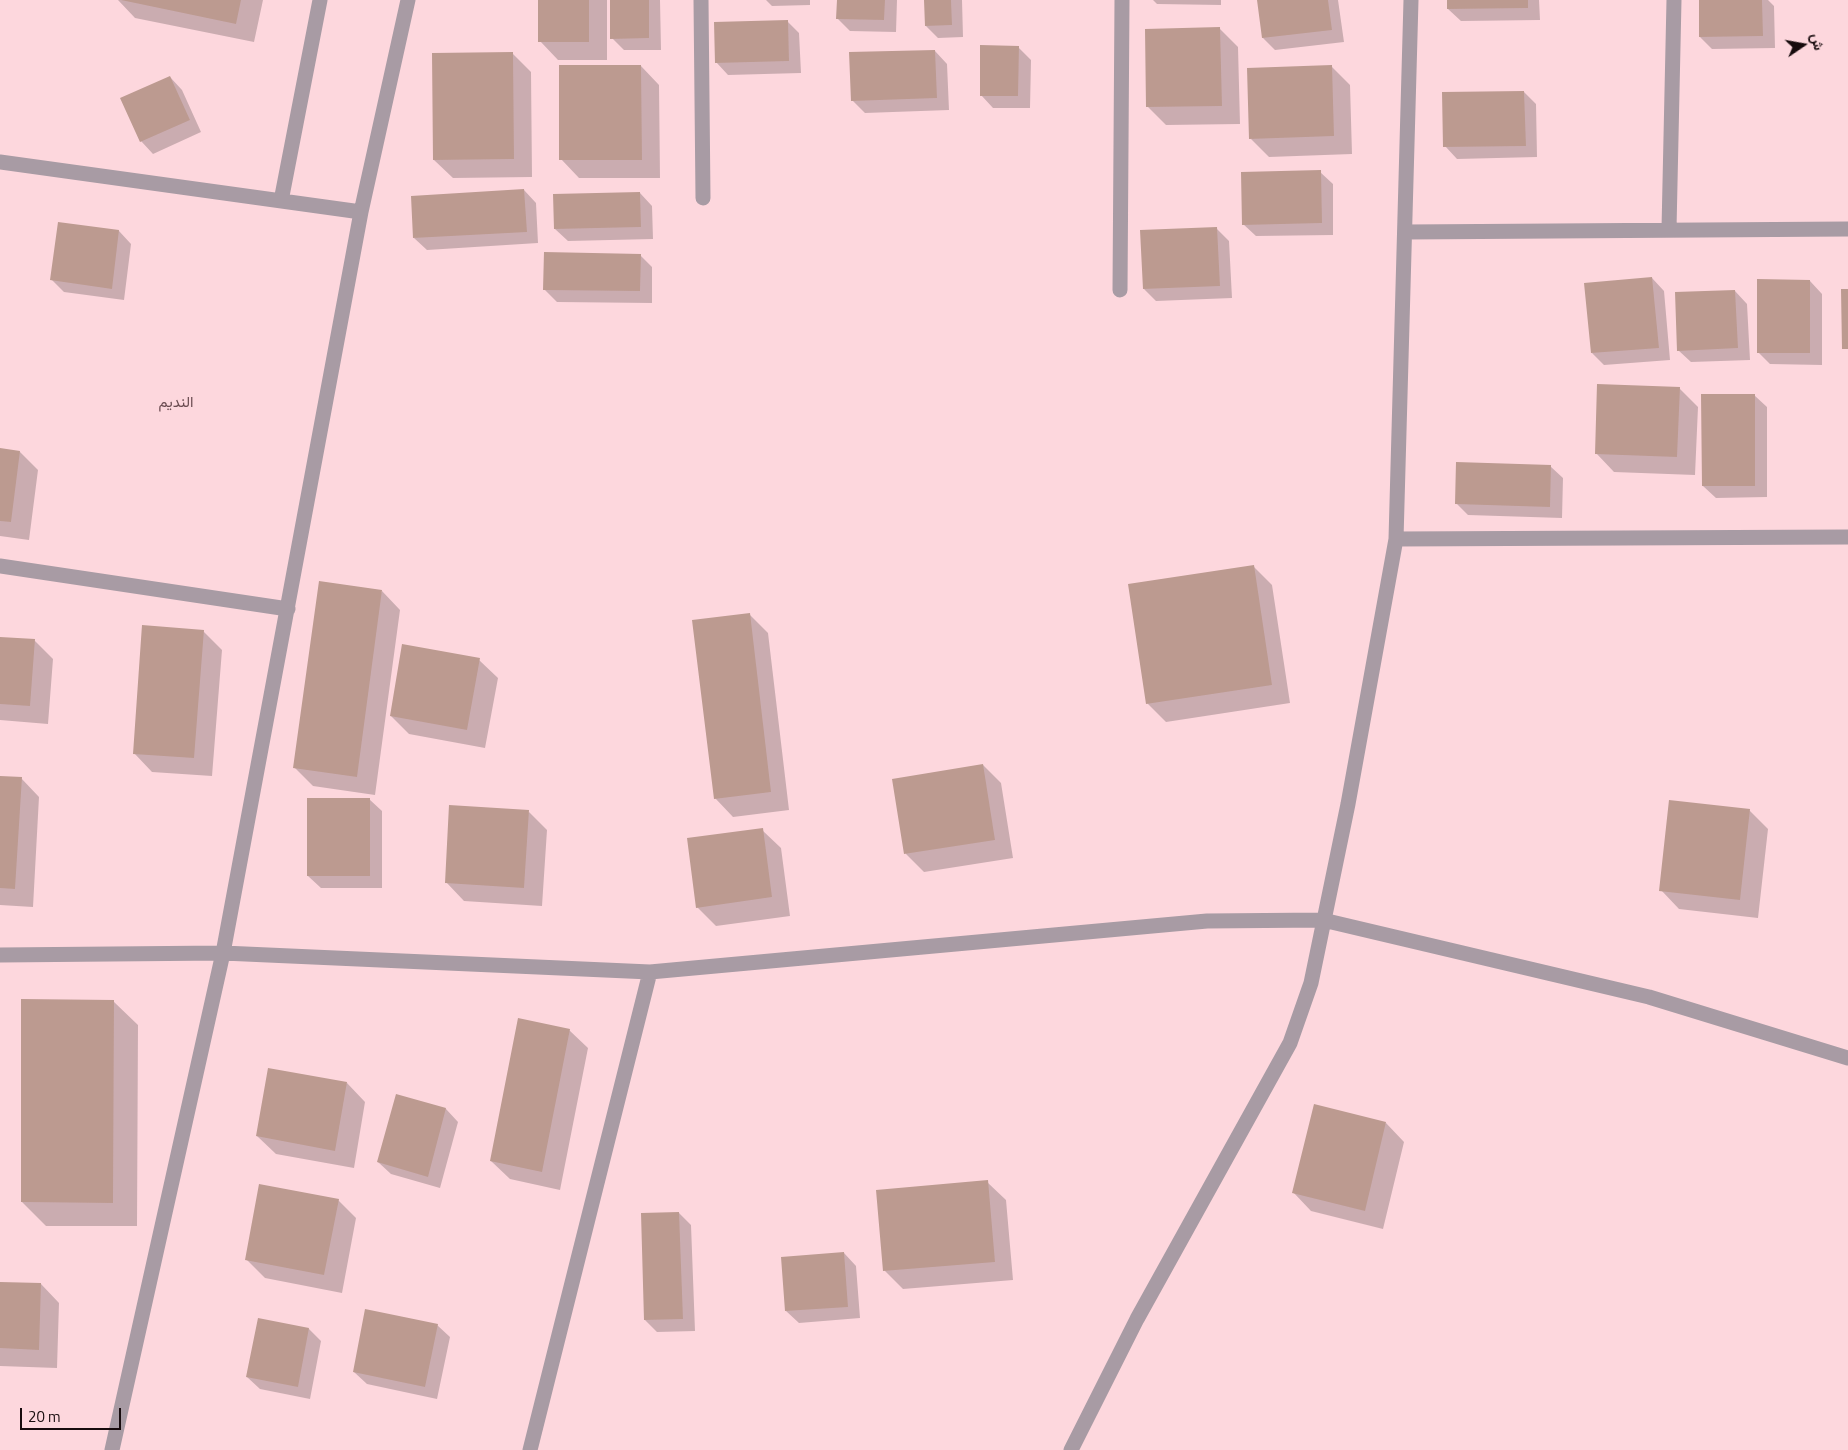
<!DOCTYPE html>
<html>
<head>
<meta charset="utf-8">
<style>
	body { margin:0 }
	#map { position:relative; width:1848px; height:1450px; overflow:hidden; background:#fdd7dd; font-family:"Titillium Web",Vazirmatn,sans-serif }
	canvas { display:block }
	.north { position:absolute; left:1778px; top:20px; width:50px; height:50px; -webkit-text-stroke:4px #fdd7dd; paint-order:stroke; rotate:78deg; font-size:14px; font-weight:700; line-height:20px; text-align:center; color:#170b0d }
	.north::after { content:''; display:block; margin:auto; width:18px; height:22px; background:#170b0d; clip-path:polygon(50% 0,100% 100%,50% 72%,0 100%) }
	.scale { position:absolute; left:20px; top:1408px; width:101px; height:22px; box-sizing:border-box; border:2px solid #170b0d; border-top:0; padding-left:6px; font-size:15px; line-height:18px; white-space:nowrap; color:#170b0d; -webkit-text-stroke:4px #fdd7dd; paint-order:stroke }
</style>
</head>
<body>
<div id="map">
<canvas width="1848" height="1450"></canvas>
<div class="north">ش</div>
<div class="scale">20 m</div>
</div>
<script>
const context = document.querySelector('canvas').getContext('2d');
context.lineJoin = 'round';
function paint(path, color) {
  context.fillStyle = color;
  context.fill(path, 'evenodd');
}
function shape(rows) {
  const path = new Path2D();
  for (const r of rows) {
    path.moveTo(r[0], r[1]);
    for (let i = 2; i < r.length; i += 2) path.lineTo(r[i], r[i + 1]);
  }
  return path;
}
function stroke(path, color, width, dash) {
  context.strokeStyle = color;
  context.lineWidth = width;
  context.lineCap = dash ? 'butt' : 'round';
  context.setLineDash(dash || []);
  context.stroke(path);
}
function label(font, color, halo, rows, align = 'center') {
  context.font = font + ' "Titillium Web",Vazirmatn,sans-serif';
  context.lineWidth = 4.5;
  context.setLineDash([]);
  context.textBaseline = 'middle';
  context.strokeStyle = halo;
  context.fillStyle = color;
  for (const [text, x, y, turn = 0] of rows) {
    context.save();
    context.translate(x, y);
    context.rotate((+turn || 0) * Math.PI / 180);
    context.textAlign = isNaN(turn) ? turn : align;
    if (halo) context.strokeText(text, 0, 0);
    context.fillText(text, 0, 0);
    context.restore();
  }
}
paint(shape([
	[118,0,263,0,254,42,135,18],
	[539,0,607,0,607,60,558,60,540,41],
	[611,0,660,0,661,50,624,50,612,38],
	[766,0,810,0,810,5,772,6],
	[838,0,897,0,896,32,850,31,837,18],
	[925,0,962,0,963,37,938,38,926,26],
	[1153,0,1221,0,1221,5,1157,4],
	[1258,0,1338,0,1344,42,1275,50,1263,38],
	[1448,0,1539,0,1540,20,1461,21,1448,9],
	[1700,0,1768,0,1774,6,1775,48,1712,49,1700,37],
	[787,21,799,33,801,73,728,75,716,62],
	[1219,28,1238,47,1240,124,1166,125,1148,107],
	[1018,47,1031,60,1030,108,993,108,981,95],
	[935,51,947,64,949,110,865,113,852,100],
	[512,53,531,72,532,177,453,178,434,160],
	[641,66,659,85,660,178,579,178,561,159],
	[1331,66,1350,85,1352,154,1269,157,1251,139],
	[170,77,182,90,201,132,153,154,141,141],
	[1524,92,1536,104,1537,157,1457,159,1445,146],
	[1320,172,1333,184,1333,235,1256,236,1243,224],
	[524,190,536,203,538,243,427,250,414,238],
	[640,193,652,206,653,239,568,241,555,229],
	[59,223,119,231,131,244,124,300,64,292,52,280],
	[1217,229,1229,241,1232,298,1156,301,1144,289],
	[640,255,652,267,652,303,557,302,544,289],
	[1652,278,1664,291,1670,360,1604,365,1592,353],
	[1810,281,1822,294,1822,365,1770,364,1758,352],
	[1735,291,1747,304,1750,360,1691,362,1678,350],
	[1679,388,1698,407,1695,475,1614,472,1596,453],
	[1754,395,1767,407,1767,497,1716,498,1703,486],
	[0,449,20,452,38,470,29,540,0,536],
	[1550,466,1563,478,1562,518,1468,515,1456,503],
	[1254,567,1272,585,1290,703,1166,722,1147,703],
	[382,591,400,610,375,795,313,786,295,768],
	[749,614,768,633,789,810,733,817,715,798],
	[203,631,222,650,212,776,152,772,134,753],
	[0,638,34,640,53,659,48,724,0,720],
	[479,660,498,678,485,748,409,734,391,716],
	[983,765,1001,783,1013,858,924,872,906,854,893,780],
	[0,777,21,778,39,797,33,907,0,905],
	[369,799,382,811,382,888,321,888,308,876],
	[1749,810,1768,829,1758,918,1679,909,1661,890],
	[529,812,547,830,542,906,464,901,446,882],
	[762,830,781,848,790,916,716,926,697,907],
	[113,1001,138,1025,137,1226,46,1226,22,1202],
	[569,1030,588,1048,560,1190,510,1179,491,1161],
	[347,1083,365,1102,354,1168,276,1154,257,1136],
	[397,1096,446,1109,458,1122,440,1188,391,1174,378,1162],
	[1386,1123,1404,1142,1383,1229,1311,1211,1293,1192],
	[987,1182,1006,1200,1013,1280,903,1289,885,1271,878,1191],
	[338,1200,356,1218,342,1293,265,1278,246,1259],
	[679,1213,691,1225,695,1331,657,1332,645,1320],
	[844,1253,856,1266,860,1318,799,1323,786,1311],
	[0,1283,41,1284,59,1303,57,1368,0,1366],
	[259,1319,309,1329,321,1341,310,1399,260,1389,247,1377],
	[437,1325,450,1337,437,1399,367,1384,354,1372]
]), '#0003');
paint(shape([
	[121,0,241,0,236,24],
	[538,0,589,0,589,42,538,42],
	[610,0,649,0,649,38,610,39],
	[837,0,885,0,884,20,836,19],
	[924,0,951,0,952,25,925,26],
	[1257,0,1328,0,1332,30,1262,38],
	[1447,0,1528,0,1528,8,1447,9],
	[1699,0,1762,0,1763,36,1699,37],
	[788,20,789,61,715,63,714,22],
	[1220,27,1222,106,1146,107,1145,29],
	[980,45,1019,46,1018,96,980,96],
	[935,50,937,98,851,101,849,52],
	[513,52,514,159,433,160,432,53],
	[559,65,641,65,642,160,559,160],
	[1332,65,1334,136,1249,139,1247,68],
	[170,76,190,120,140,142,120,98],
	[1524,91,1526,146,1443,147,1442,92],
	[1321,170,1322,223,1242,225,1241,172],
	[524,189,527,232,413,238,411,196],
	[640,192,641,227,554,229,553,194],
	[58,222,119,230,112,289,50,280],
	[1217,227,1220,286,1143,289,1140,230],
	[544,252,641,254,640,291,543,290],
	[1652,277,1659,348,1591,353,1584,283],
	[1757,279,1810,280,1810,353,1757,353],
	[1841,289,1848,289,1848,349,1842,349],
	[1735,290,1738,348,1677,351,1675,292],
	[1597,384,1680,387,1677,457,1595,454],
	[1701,394,1755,394,1755,486,1702,486],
	[0,448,20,451,11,522,0,521],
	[1456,462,1551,465,1550,507,1455,504],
	[1254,565,1272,685,1146,704,1128,584],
	[319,581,382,590,357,777,293,768],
	[750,613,771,792,714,799,692,620],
	[142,625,204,630,194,758,133,754],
	[0,637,35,639,30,706,0,704],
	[402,644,480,658,467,730,390,716],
	[983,764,995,840,904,854,892,779],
	[0,776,22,777,15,889,0,888],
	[307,798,370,798,370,876,307,876],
	[1669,800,1750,809,1740,900,1659,891],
	[449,805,529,810,524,888,445,883],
	[763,828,772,897,696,908,687,838],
	[21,999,114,1000,113,1203,21,1202],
	[518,1018,570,1029,542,1172,490,1161],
	[268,1068,347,1082,335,1151,256,1136],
	[396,1094,446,1108,428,1177,377,1162],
	[1314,1104,1386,1122,1365,1211,1292,1193],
	[988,1180,995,1262,883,1271,876,1190],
	[259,1184,339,1199,324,1275,245,1260],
	[679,1212,683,1319,644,1320,641,1213],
	[844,1252,848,1307,785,1311,781,1257],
	[0,1282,41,1283,39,1350,0,1348],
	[365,1309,438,1324,425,1387,353,1372],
	[258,1318,309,1328,298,1387,246,1377]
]), '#bc9a90');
stroke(shape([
	[701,0,703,198],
	[0,162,361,212],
	[281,201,320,0],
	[1669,229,1674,0],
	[1406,232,1848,229],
	[1120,290,1122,0],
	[1396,539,1848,537],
	[0,566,288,609],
	[0,955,223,953,650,972,1207,921,1323,920,1649,997,1848,1058],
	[112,1450,223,953,361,212,408,0],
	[530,1450,650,972],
	[1071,1450,1137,1319,1290,1043,1311,983,1348,804,1396,539,1411,0]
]), '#a89ba4', 15);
label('15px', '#6a4b50', '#fdd7dd', [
	["النديم",176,403]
]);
</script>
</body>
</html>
